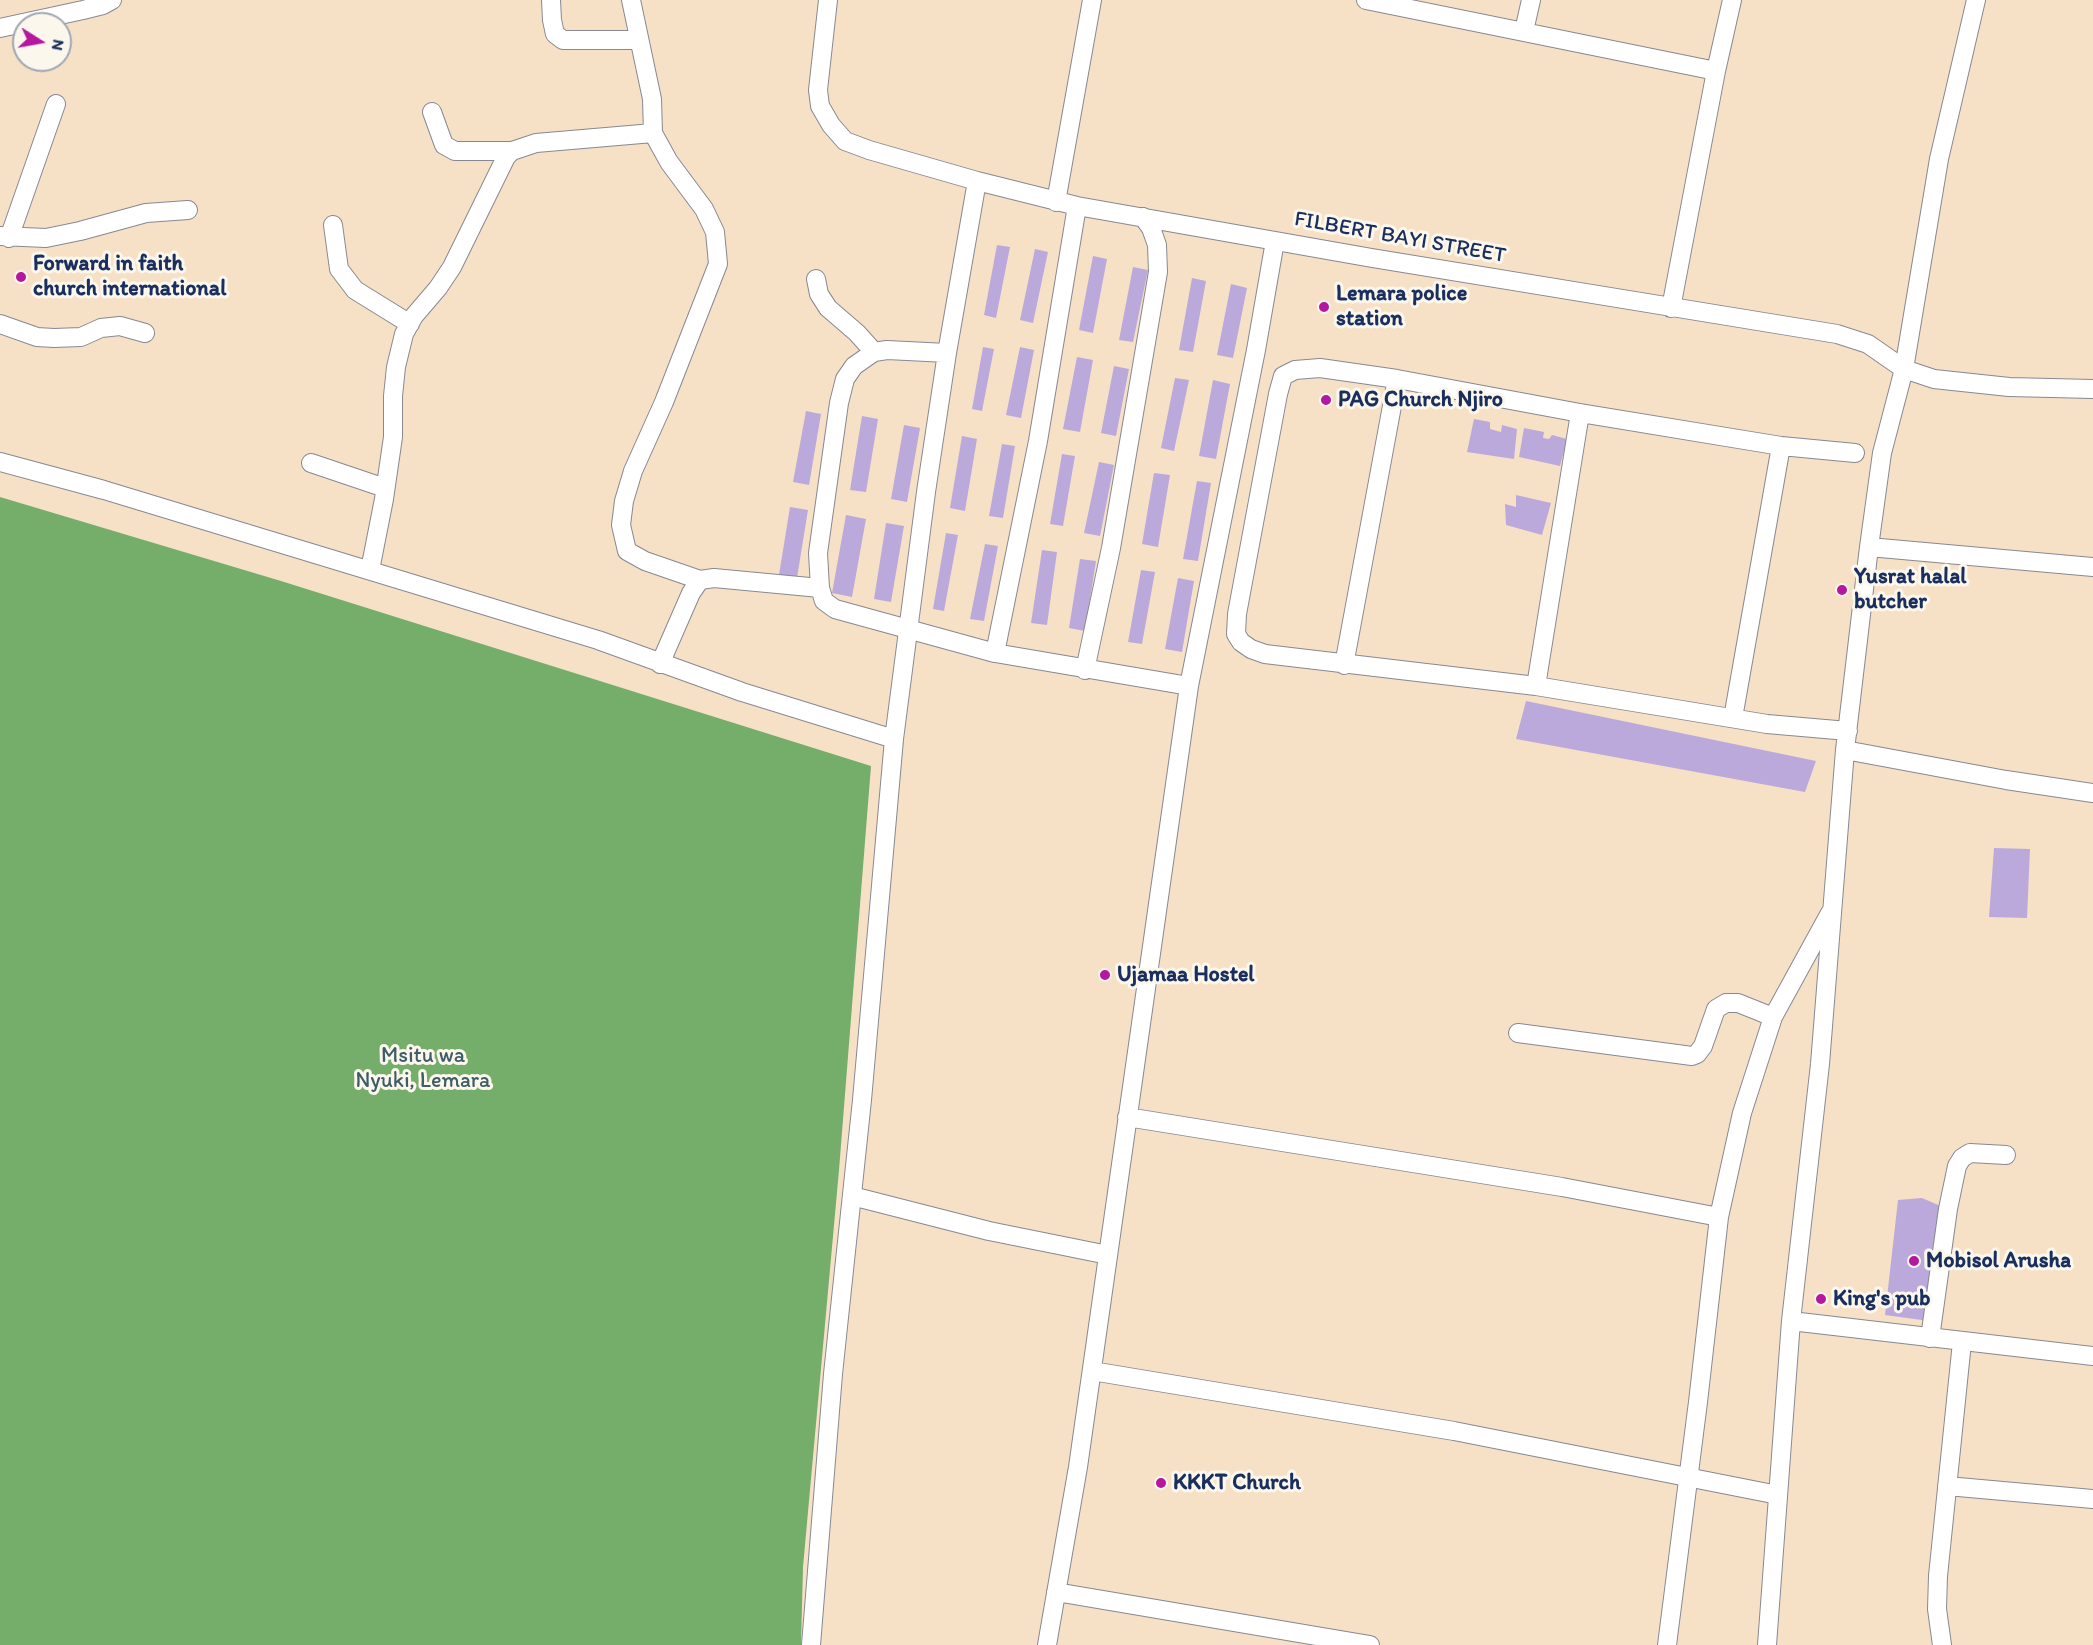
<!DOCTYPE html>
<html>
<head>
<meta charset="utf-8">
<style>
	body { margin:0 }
	#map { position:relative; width:2093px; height:1645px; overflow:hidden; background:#f6e1c7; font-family:Itim,sans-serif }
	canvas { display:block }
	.north { position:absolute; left:12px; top:12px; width:60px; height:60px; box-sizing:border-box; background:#fbf7ec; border:2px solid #a1a7b3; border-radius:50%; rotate:101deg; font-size:16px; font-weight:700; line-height:24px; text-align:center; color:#1b2f5e }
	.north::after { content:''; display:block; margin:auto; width:21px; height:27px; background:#b5179e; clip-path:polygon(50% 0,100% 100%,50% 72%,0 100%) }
</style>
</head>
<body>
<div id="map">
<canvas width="2093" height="1645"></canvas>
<div class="north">N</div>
</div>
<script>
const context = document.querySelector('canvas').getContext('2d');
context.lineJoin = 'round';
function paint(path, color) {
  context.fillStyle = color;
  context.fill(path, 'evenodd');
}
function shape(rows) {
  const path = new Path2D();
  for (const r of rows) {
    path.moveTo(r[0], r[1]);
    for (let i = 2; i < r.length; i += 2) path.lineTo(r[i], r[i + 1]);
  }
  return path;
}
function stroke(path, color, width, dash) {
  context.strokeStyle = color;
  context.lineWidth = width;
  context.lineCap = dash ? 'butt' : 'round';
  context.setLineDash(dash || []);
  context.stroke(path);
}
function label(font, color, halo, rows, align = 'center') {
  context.font = font + ' Itim,sans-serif';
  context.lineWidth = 6;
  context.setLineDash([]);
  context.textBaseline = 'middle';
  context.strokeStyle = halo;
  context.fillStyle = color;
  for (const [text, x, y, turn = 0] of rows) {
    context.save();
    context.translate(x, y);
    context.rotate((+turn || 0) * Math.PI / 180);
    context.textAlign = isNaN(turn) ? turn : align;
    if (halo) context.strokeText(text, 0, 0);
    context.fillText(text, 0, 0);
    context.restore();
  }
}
paint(shape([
	[0,497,281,581,871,766,839,1170,803,1567,801,1645,0,1645]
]), '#75ad6b');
paint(shape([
	[997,245,1010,247,996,318,984,315],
	[1035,249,1048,252,1033,323,1020,320],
	[1093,256,1107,259,1093,333,1079,330],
	[1133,267,1148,270,1133,342,1119,340],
	[1192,278,1206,281,1193,352,1179,350],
	[1231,284,1247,288,1233,358,1217,355],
	[983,347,994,349,982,411,972,409],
	[1020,347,1034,350,1021,418,1006,415],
	[1077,357,1093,360,1080,432,1063,429],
	[1114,366,1129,369,1116,436,1101,433],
	[1175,378,1189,380,1174,451,1161,448],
	[1213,380,1230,384,1216,459,1199,456],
	[806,411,821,414,809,485,793,482],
	[862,416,878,419,866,492,850,490],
	[1474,419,1490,422,1490,429,1501,432,1502,425,1517,429,1514,459,1467,452],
	[904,425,920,428,907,502,891,499],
	[1524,428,1544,432,1543,438,1549,439,1552,435,1567,439,1560,466,1519,457],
	[962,436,977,439,965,511,950,508],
	[1002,444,1015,446,1003,518,989,516],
	[1062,454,1075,456,1063,526,1050,524],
	[1099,462,1114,465,1100,536,1084,533],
	[1154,473,1170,475,1158,547,1142,544],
	[1197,481,1211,483,1198,561,1183,559],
	[1516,495,1551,503,1542,535,1506,525,1505,504,1516,507],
	[790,507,808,510,796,584,778,581],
	[846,515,866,519,852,597,832,593],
	[886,523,904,526,891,602,874,599],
	[946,533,958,535,944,611,933,609],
	[985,544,998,546,984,621,970,619],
	[1042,550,1057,552,1047,625,1031,623],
	[1080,559,1096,561,1085,631,1069,628],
	[1141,570,1155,572,1142,644,1128,642],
	[1178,578,1194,581,1182,652,1165,649],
	[1526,701,1816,761,1805,792,1516,739],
	[1994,848,2030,849,2027,918,1989,917],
	[1922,1198,1943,1207,1929,1321,1885,1315,1898,1200]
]), '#bba9dc');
const minor = shape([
	[551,0,552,20,555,34,563,40,639,40],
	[631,0,652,99,653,133,669,162,704,209,715,232,718,264,664,402,633,471,624,501,621,525,627,551,645,561,700,580],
	[828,0,818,90,820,106,831,125,845,141,869,150,977,181,1077,206,1372,258,1837,334,1868,344,1904,369,1934,379,2009,387,2093,389],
	[1366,0,1716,71],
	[0,28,83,10,103,5,112,0],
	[1524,31,1531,0],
	[432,112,444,145,455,151,512,151],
	[1056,202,1092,0],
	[333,225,339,269,355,290,410,324],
	[0,236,46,238,80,231,146,213,188,210],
	[9,238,56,104],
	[816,279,819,294,828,308,857,333,874,352],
	[1671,308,1716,71,1732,0],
	[0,324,37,337,54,338,81,337,101,328,120,326,145,333],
	[947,353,887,350,874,352,854,366,845,379,839,403,818,553,820,588,824,601,835,609,995,653,1189,686],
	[0,462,104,490,598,640,742,692,894,739],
	[311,463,385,488],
	[1869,547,2093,567],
	[370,570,384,499,393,437,393,396,396,367,404,334,414,316,438,288,452,267,506,157,512,151,536,143,653,133],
	[995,653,1038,441,1077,206],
	[660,664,691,593,700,580,714,578,820,588],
	[1344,665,1397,379],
	[1085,670,1111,548,1158,272,1157,245,1151,228,1143,217],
	[1536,686,1580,413],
	[1733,718,1781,446],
	[1848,731,1767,724,1536,686,1265,654,1251,649,1241,642,1236,634,1237,614,1278,394,1283,376,1295,370,1320,368,1397,379,1580,413,1781,446,1855,453],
	[1845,750,2006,780,2093,793],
	[1518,1033,1692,1056,1697,1054,1703,1046,1716,1009,1726,1003,1738,1003,1773,1017],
	[1127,1117,1562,1187,1719,1217],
	[852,1196,989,1231,1108,1255],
	[1791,1321,2093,1356],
	[1930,1338,1948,1209,1957,1166,1962,1158,1970,1153,2006,1155],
	[1092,1371,1454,1431,1778,1495],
	[1947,1486,2093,1499],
	[1056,1592,1370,1645],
	[811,1645,833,1374,862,1100,894,739,926,492,947,353,977,181],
	[1047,1645,1078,1467,1189,686,1256,350,1275,241],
	[1667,1645,1698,1402,1719,1217,1742,1113,1773,1017,1830,913],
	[1767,1645,1791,1321,1820,1064,1845,750,1869,547,1882,453,1904,369,1939,159,1976,0],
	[1942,1645,1937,1609,1938,1576,1962,1342]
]);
stroke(minor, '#888892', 20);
stroke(minor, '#fff', 18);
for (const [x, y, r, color] of [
	[21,277,6,"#b5179e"],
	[1324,307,6,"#b5179e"],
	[1326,400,6,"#b5179e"],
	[1842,590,6,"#b5179e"],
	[1105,975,6,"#b5179e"],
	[1914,1261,6,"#b5179e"],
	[1821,1299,6,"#b5179e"],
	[1161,1483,6,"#b5179e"]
]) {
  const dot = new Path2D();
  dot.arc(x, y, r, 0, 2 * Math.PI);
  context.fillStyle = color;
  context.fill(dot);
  stroke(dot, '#fbf7ec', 2);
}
label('22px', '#1b2f5e', '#fbf7ec', [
	["FILBERT BAYI STREET",1400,238,10]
]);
label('bold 22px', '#1b2f5e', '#fbf7ec', [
	["Forward in faith",33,264],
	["church international",33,289],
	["Lemara police",1336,294],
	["station",1336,319],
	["PAG Church Njiro",1338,400],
	["Yusrat halal",1854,577],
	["butcher",1854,602],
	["Ujamaa Hostel",1117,975],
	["Mobisol Arusha",1926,1261],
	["King's pub",1833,1299],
	["KKKT Church",1173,1483]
], 'left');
label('22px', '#3f5d67', '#fbf7ec', [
	["Msitu wa",423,1056],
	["Nyuki, Lemara",423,1081]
]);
</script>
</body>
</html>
